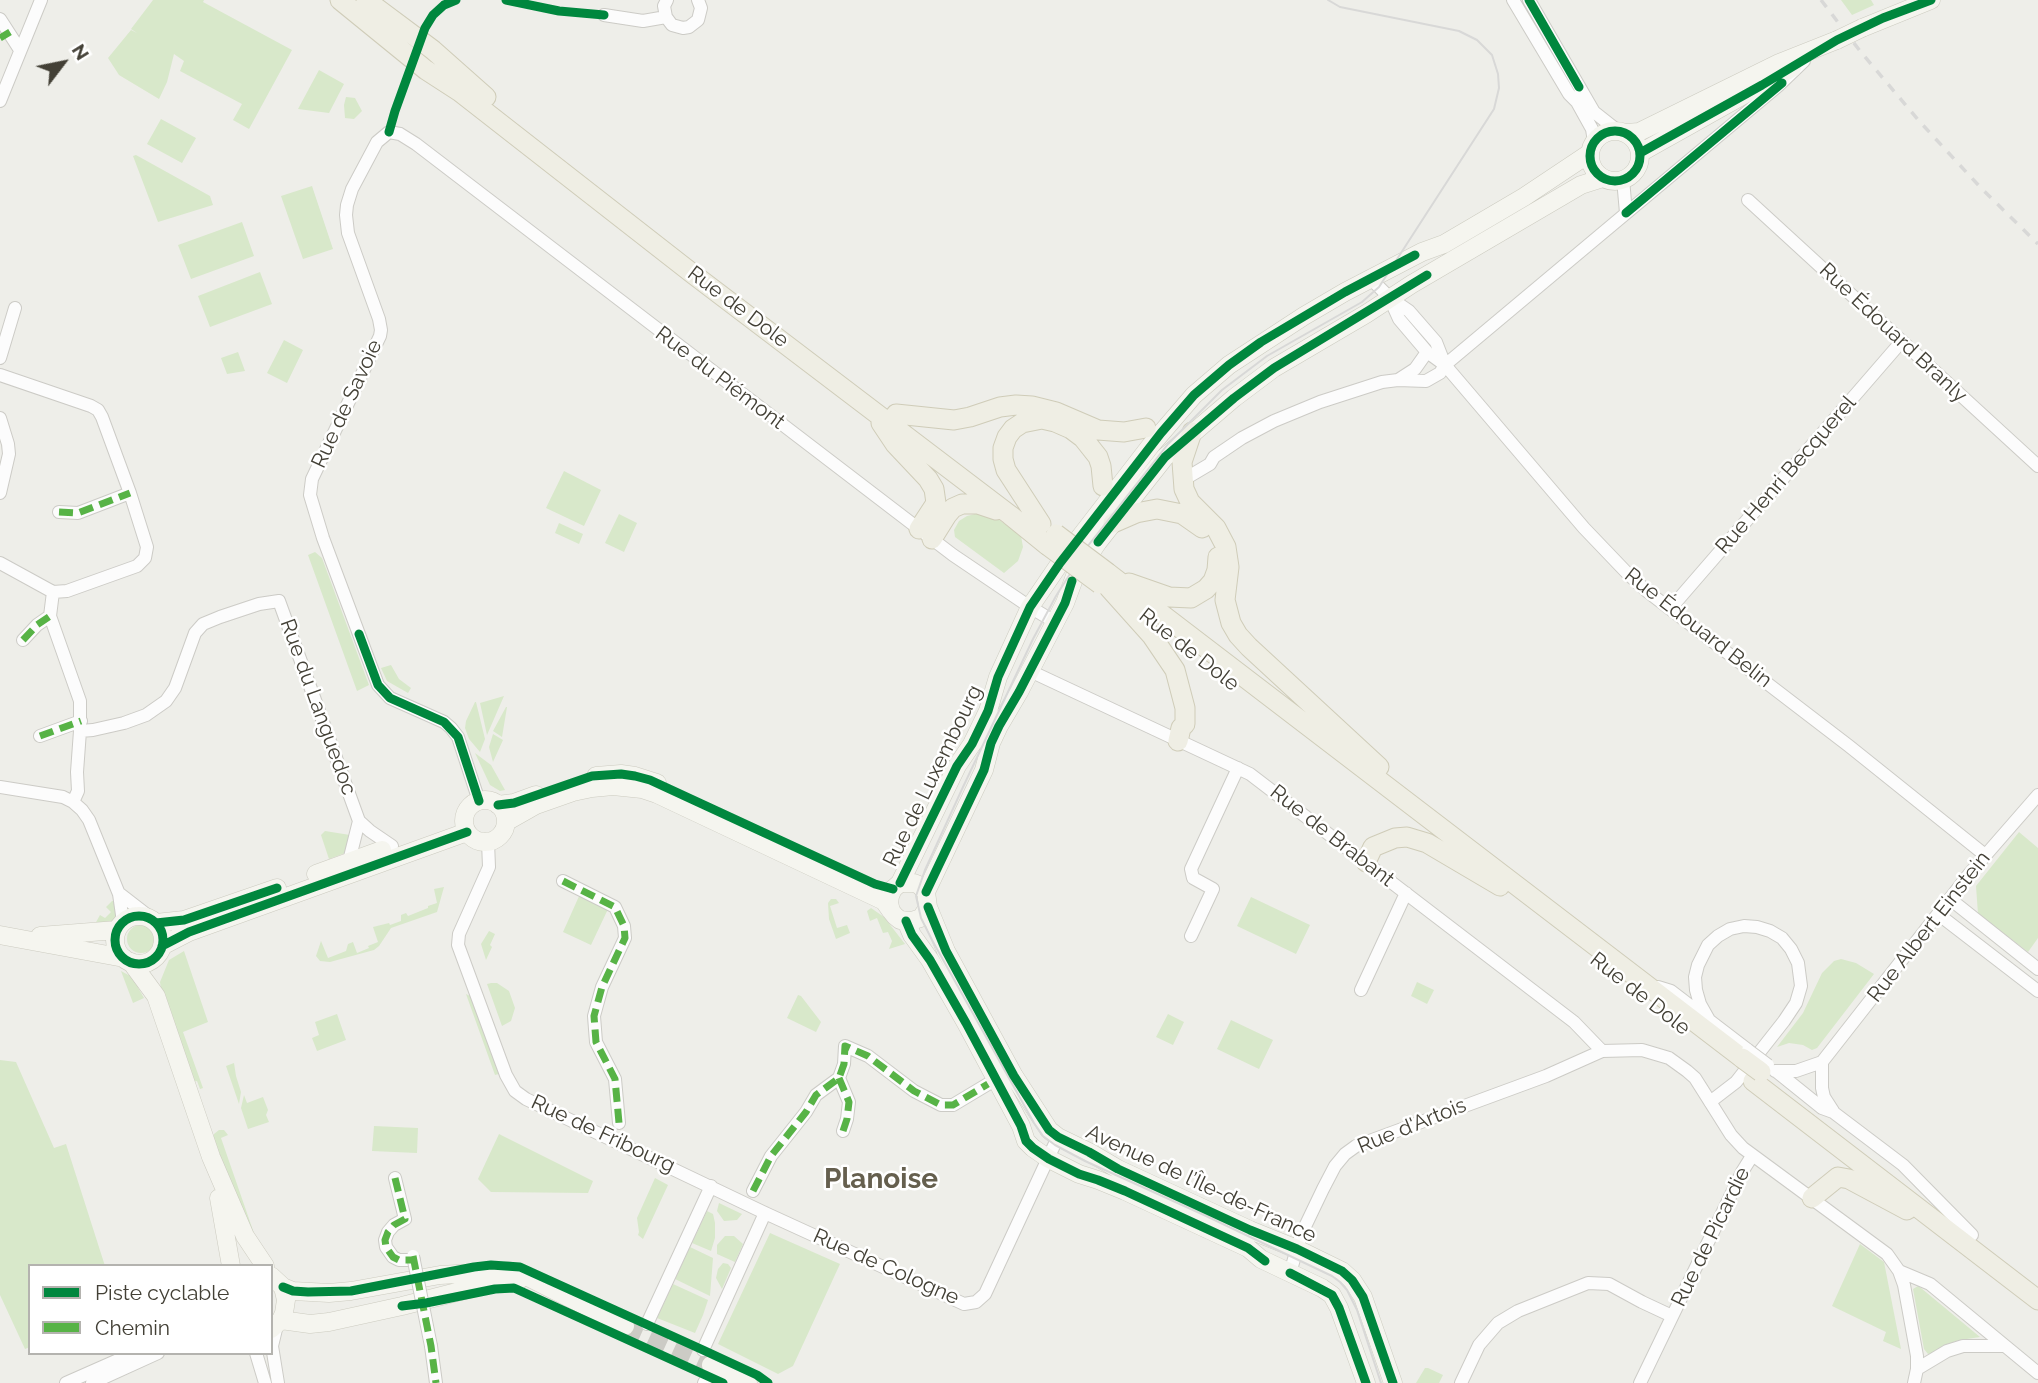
<!DOCTYPE html>
<html>
<head>
<meta charset="utf-8">
<style>
	body { margin:0 }
	#map { position:relative; width:2038px; height:1383px; overflow:hidden; background:#eeeee9; font-family:Raleway,sans-serif }
	canvas { display:block }
	.legend { position:absolute; left:28px; top:1264px; width:245px; height:91px; box-sizing:border-box; background:#fff; border:2px solid #b4b3af; margin:0; padding:9px 12px; list-style:none; font-size:21px; color:#434036 }
	.legend li { display:flex; align-items:center; gap:14px; height:35px }
	.legend b { width:35px; border:2px solid #b4b3af }
	.north { position:absolute; left:28px; top:28px; width:70px; height:70px; -webkit-text-stroke:5px #fff; paint-order:stroke; rotate:58deg; font-size:19px; font-weight:700; line-height:28px; text-align:center; color:#434036 }
	.north::after { content:''; display:block; margin:auto; width:24px; height:32px; background:#434036; clip-path:polygon(50% 0,100% 100%,50% 72%,0 100%) }
</style>
</head>
<body>
<div id="map">
<canvas width="2038" height="1383"></canvas>
<ul class="legend">
<li><b style="height:9px;background:#00873e"></b>Piste cyclable</li>
<li><b style="height:9px;background:#57b346"></b>Chemin</li>
</ul>
<div class="north">N</div>
</div>
<script>
const context = document.querySelector('canvas').getContext('2d');
context.lineJoin = 'round';
function paint(path, color) {
  context.fillStyle = color;
  context.fill(path, 'evenodd');
}
function shape(rows) {
  const path = new Path2D();
  for (const r of rows) {
    if (r.length === 3) {
      path.moveTo(r[0] + r[2], r[1]);
      path.arc(r[0], r[1], r[2], 0, 2 * Math.PI);
      continue;
    }
    path.moveTo(r[0], r[1]);
    for (let i = 2; i < r.length; i += 2) path.lineTo(r[i], r[i + 1]);
  }
  return path;
}
function stroke(path, color, width, dash) {
  context.strokeStyle = color;
  context.lineWidth = width;
  context.lineCap = dash ? 'butt' : 'round';
  context.setLineDash(dash || []);
  context.stroke(path);
}
function label(font, color, halo, rows, align = 'center') {
  context.font = font + ' Raleway,sans-serif';
  context.lineWidth = 5;
  context.setLineDash([]);
  context.textBaseline = 'middle';
  context.strokeStyle = halo;
  context.fillStyle = color;
  for (const [text, x, y, turn = 0] of rows) {
    context.save();
    context.translate(x, y);
    context.rotate((+turn || 0) * Math.PI / 180);
    context.textAlign = isNaN(turn) ? turn : align;
    if (halo) context.strokeText(text, 0, 0);
    context.fillText(text, 0, 0);
    context.restore();
  }
}
paint(shape([
	[153,0,204,0,203,2,292,50,249,129,233,120,242,104,180,71,184,61,174,54,167,82,159,99,119,75,108,58,131,30,137,33,131,29],
	[1841,0,1871,0,1874,5,1852,15],
	[319,70,344,84,329,113,298,109],
	[346,97,355,98,362,111,354,119,345,118,344,105],
	[161,119,196,138,182,163,147,144],
	[136,155,210,196,213,205,158,222,133,156],
	[312,186,333,249,303,259,281,196],
	[242,222,254,256,191,279,178,245],
	[260,272,272,304,210,327,198,296],
	[284,340,303,350,287,383,267,373],
	[238,352,245,371,227,374,221,358],
	[564,471,601,490,584,526,546,508],
	[979,513,994,516,1021,536,1023,547,1018,561,1004,573,955,537,954,530,959,521,967,516],
	[619,514,637,523,624,552,605,543],
	[559,523,583,534,579,544,555,533],
	[315,552,322,558,369,685,357,691,308,555],
	[391,665,399,679,411,688,408,693,387,681,381,668],
	[504,696,487,735,480,703],
	[475,702,476,702,485,739,480,752,469,739,465,728,466,721],
	[506,707,507,707,502,737,493,731],
	[493,734,503,740,493,762,489,747],
	[475,753,491,765,505,790,500,791,490,785],
	[325,831,350,835,345,853,329,859,321,835],
	[2019,832,2038,848,2038,938,2028,952,1978,914,1976,886],
	[444,887,437,912,391,928,379,946,374,950,330,962,320,961,316,956,321,941,328,958,346,951,348,944,353,942,357,953,369,948,368,946,378,942,373,927,389,923,390,925,401,921,401,915,406,913,408,916,428,908,428,906,437,903,434,889],
	[580,894,609,907,591,945,563,932],
	[1251,897,1310,925,1296,954,1237,926],
	[831,899,836,899,839,903,830,906,837,928,847,925,850,933,836,939,829,919,828,903],
	[112,901,116,901,118,915,115,921,112,924,95,924,100,915,105,918,111,912,106,907],
	[871,908,884,917,905,944,889,949,892,941,888,932,883,933,877,918,870,921,867,911],
	[141,939,14],
	[489,931,495,934,490,945,492,947,486,960,481,944],
	[184,951,208,1022,183,1032,203,1088,200,1089,197,1081,193,1082,162,996,160,982,169,960],
	[1841,959,1856,963,1874,974,1817,1048,1812,1050,1803,1045,1789,1043,1777,1047,1803,1013,1822,973,1834,961],
	[121,971,132,977,144,998,133,1003],
	[1417,982,1434,990,1427,1004,1411,996],
	[491,983,497,983,509,991,515,1008,511,1021,502,1026,487,984],
	[466,994,472,997,499,1074,495,1075],
	[798,995,801,996,821,1022,816,1032,787,1018],
	[337,1014,346,1040,317,1051,312,1038,319,1035,315,1022],
	[1168,1014,1184,1022,1173,1045,1156,1037],
	[1231,1020,1273,1040,1259,1069,1217,1049],
	[0,1060,16,1062,54,1148,66,1144,105,1266,30,1266,30,1347,25,1349,0,1295],
	[234,1063,236,1076,241,1092,239,1104,226,1066],
	[244,1095,247,1103,263,1097,268,1110,266,1115,269,1122,248,1129,241,1108],
	[374,1126,418,1128,417,1153,372,1151],
	[219,1130,224,1130,228,1135,221,1138,256,1239,240,1215,213,1137,214,1134],
	[499,1134,593,1181,588,1193,491,1192,478,1179],
	[655,1178,668,1185,643,1239,638,1235,639,1232,637,1218],
	[719,1203,742,1214,737,1220,724,1221,717,1211],
	[707,1211,713,1214,715,1223,715,1238,711,1251,692,1243],
	[770,1233,840,1264,793,1366,778,1374,718,1344],
	[725,1236,734,1236,743,1244,735,1262,717,1254,717,1245],
	[1860,1244,1884,1262,1901,1349,1883,1341,1886,1332,1832,1306],
	[690,1247,713,1258,710,1296,675,1279],
	[723,1263,728,1264,731,1268,722,1289,716,1278,718,1269],
	[673,1284,708,1300,703,1315,695,1333,657,1318],
	[1918,1286,1921,1288,1980,1337,1960,1340,1944,1345,1933,1353,1928,1354,1924,1349,1913,1289],
	[1425,1368,1428,1368,1443,1375,1439,1383,1416,1383]
]), '#d8e8ca');
stroke(shape([
	[625,1326,711,1365]
]), '#cccbc5', 18, [18, 9]);
const street = shape([
	[667,0,664,6,666,17,672,25,683,28,689,27,698,20,701,8,698,0],
	[1513,0,1569,94,1577,102,1592,129,1594,142],
	[1529,0,1594,112,1618,131],
	[604,15,643,21,666,17],
	[0,19,20,50],
	[0,101,41,0],
	[1623,179,1626,213],
	[1748,200,2038,466],
	[1371,279,1390,298,1409,311,1436,342,1445,365,1584,528,1628,574,1648,592,1849,746,1985,855],
	[1390,299,1399,319,1427,352,1445,365],
	[0,358,15,308],
	[0,375,91,406,98,410,102,417,130,493,147,547,145,558,137,566,67,591,53,592],
	[1398,380,1415,369,1427,352],
	[0,418,8,444,9,454,0,493],
	[1183,480,1210,464,1214,457,1242,438,1274,421,1320,402,1382,382,1398,380,1426,381,1440,373,1445,365,1778,86,1804,61],
	[59,512,78,513,130,493],
	[0,563,53,592,50,616,80,701,80,731,77,772,78,791,73,802],
	[1670,609,1902,341],
	[23,640,37,625,50,616],
	[1030,671,1250,774,1574,1022,1602,1051],
	[80,731,93,730,124,723,146,715,166,701,175,688,195,633,203,624,220,617,259,604,279,601,359,821],
	[40,736,81,721],
	[0,787,63,797,73,802,82,810,89,820,119,894,123,922],
	[479,801,458,737,451,728,444,722,390,698,378,685,323,538,310,495,312,479,380,336,381,330,379,319,348,233,346,215,347,205,352,189,377,142,389,132,400,134,416,144,953,555,1030,607,1055,622],
	[488,842,489,867,459,934,458,945,506,1075,515,1091,526,1099,765,1213,964,1304,976,1302,985,1294,1058,1137],
	[349,861,359,821,370,831,392,846],
	[563,881,615,907,624,926,625,938,602,987,594,1016,596,1042,615,1079,619,1123],
	[120,894,151,918],
	[1950,899,2038,969],
	[1938,914,2038,991],
	[1191,936,1213,889,1193,878,1191,869,1238,768],
	[1658,987,1671,991,1748,1050],
	[1361,990,1406,893],
	[1709,1020,1700,1004,1696,990,1695,977,1698,965,1708,945,1718,936,1730,929,1744,926,1757,927,1770,931,1782,938,1791,949,1798,963,1801,986,1796,1003,1784,1021,1736,1082,1710,1102],
	[1822,1062,1822,1088,1824,1097,1833,1111],
	[1775,1071,1796,1071,1822,1062,1970,873,2038,795],
	[1776,1071,1822,1108,1833,1112,1903,1165,1972,1235],
	[839,1078,849,1102,847,1119,843,1131],
	[395,1178,405,1219,394,1225,388,1232,385,1240,386,1247,393,1257,399,1260,414,1260],
	[753,1191,771,1156,806,1112,816,1095,839,1078,844,1064,845,1046,868,1056,914,1091,941,1105,953,1105,988,1084],
	[1899,1271,1930,1284,2038,1373],
	[1290,1273,1301,1235,1323,1189,1335,1166,1345,1154,1356,1146,1546,1076,1602,1051,1642,1050,1669,1058,1687,1071,1695,1078,1731,1135,1743,1148,1887,1254,1899,1271,1904,1285,1917,1356,1917,1369,1914,1383],
	[647,1324,711,1186],
	[277,1325,272,1346,278,1383],
	[431,1346,436,1383],
	[703,1350,765,1213],
	[256,1353,265,1383],
	[1917,1369,1947,1351,1963,1346,2005,1346],
	[66,1383,134,1353],
	[92,1383,158,1353],
	[704,1383,708,1376],
	[1461,1383,1479,1345,1498,1323,1518,1311,1588,1283,1609,1284,1642,1302,1672,1316],
	[1640,1383,1742,1172,1752,1156]
]);
const secondary = shape([
	[1862,28,1931,0],
	[1615,156,25],
	[1626,133,1639,132,1779,63,1837,40],
	[1640,153,1792,68],
	[596,776,621,774,635,776,657,783],
	[485,821,21],
	[498,805,514,803,536,795],
	[506,822,536,805,573,792,592,788,613,786,642,789,657,794,884,901,891,911,895,916,900,920,911,921,921,918,928,907,926,892,919,885,914,883,900,883,893,889,890,896,889,903,891,911],
	[316,874,382,850],
	[900,883,957,766,972,744,988,711,998,677,1030,607,1060,563,1151,445,1194,395,1229,365,1304,316,1345,292,1422,252,1444,244,1473,227,1524,197,1590,153],
	[926,892,984,770,991,743,999,726,1019,692,1065,603,1075,576,1098,542,1165,457,1234,398,1274,368,1366,314,1412,284,1581,185,1603,178],
	[928,907,946,951,1014,1076,1049,1130,1058,1137,1089,1152,1118,1169,1250,1230,1297,1249,1342,1271,1352,1280,1363,1297,1393,1383],
	[139,940,24],
	[906,921,912,935,930,960,966,1023,1021,1126,1026,1141,1033,1148,1049,1159,1079,1174,1098,1180,1125,1191,1248,1248,1261,1259,1322,1288,1332,1295,1339,1308,1366,1383],
	[156,923,184,920,277,888],
	[0,935,124,958],
	[40,936,117,930],
	[162,946,189,932,467,832],
	[131,962,156,996,211,1157,245,1236,265,1266],
	[219,1198,231,1266],
	[271,1276,283,1287,286,1300,284,1313,281,1320,271,1329],
	[283,1287,293,1291,329,1293,351,1291,440,1275,509,1271,522,1274,625,1326],
	[281,1320,310,1324,329,1322,402,1306,496,1282,518,1281],
	[711,1365,748,1383]
]);
const primary = shape([
	[340,0,426,70,460,92,693,274,1010,515,1047,545],
	[366,0,433,50,486,97],
	[896,414,954,420,970,417,1000,407,1016,405,1032,406,1056,412,1098,430,1124,432,1146,428],
	[881,423,895,444,928,479,934,489,936,503,919,529],
	[1192,432,1182,462,1184,489,1190,502,1216,528,1226,547,1229,567,1225,600,1231,623,1238,635,1249,647,1379,767],
	[1113,523,1136,513,1157,509,1182,514,1202,528],
	[1041,524,1006,470,1003,459,1003,448,1007,437,1013,429,1022,423,1042,419,1055,422,1071,429,1083,438,1098,457,1101,466,1103,486],
	[932,539,947,515,953,508,962,504,978,504,996,510],
	[1108,573,1742,1058],
	[1129,583,1169,597,1191,598,1206,589,1213,581,1217,570,1218,557],
	[1109,588,1152,636,1175,670,1185,708,1185,724,1181,728,1178,741],
	[1366,862,1373,847,1395,838,1407,837,1427,843,1500,886],
	[1753,1081,2038,1300],
	[1812,1198,1838,1177,1849,1179,1907,1210]
]);
stroke(street, '#cccbc6', 14);
stroke(secondary, '#cccbc0', 19);
stroke(primary, '#cfccb8', 21);
stroke(street, '#fcfcfc', 12);
stroke(secondary, '#f5f5ef', 18);
stroke(primary, '#efeee4', 19);
stroke(shape([
	[1328,0,1340,7,1459,31,1477,40,1492,55,1498,74,1499,88,1494,109,1379,287,1362,302,1267,356,1222,390,1168,444,1087,547,1056,596,1033,639,963,787,925,870,916,896,921,918,932,940,1034,1123,1043,1136,1055,1145,1085,1161,1204,1215,1332,1276,1340,1282,1347,1290,1357,1310,1381,1383]
]), '#d8d8d7', 2);
stroke(shape([
	[1821,0,1860,51,1920,122,1981,188,2038,244]
]), '#d8d8d7', 3.5, [9, 9]);
const streetBridge = shape([
	[1748,1050,1768,1065],
	[413,1256,431,1346]
]);
const secondaryBridge = shape([
	[1837,40,1862,28]
]);
const primaryBridge = shape([
	[1056,534,1108,573],
	[1047,545,1100,584],
	[1742,1058,1761,1072]
]);
stroke(streetBridge, '#cccbc6', 14, []);
stroke(secondaryBridge, '#cccbc0', 19, []);
stroke(primaryBridge, '#cfccb8', 21, []);
stroke(streetBridge, '#fcfcfc', 12);
stroke(secondaryBridge, '#f5f5ef', 18);
stroke(primaryBridge, '#efeee4', 19);
stroke(shape([
	[0,38,10,32],
	[59,512,78,513,130,493],
	[23,640,37,625,50,616],
	[40,736,81,721],
	[563,881,615,907,624,926,625,938,602,987,594,1016,596,1042,615,1079,619,1123],
	[839,1078,849,1102,847,1119,843,1131],
	[395,1178,405,1219,394,1225,388,1232,385,1240,386,1247,393,1257,399,1260,414,1260],
	[753,1191,771,1156,806,1112,816,1095,839,1078,844,1064,845,1046,868,1056,914,1091,941,1105,953,1105,988,1084],
	[413,1256,431,1346,436,1383]
]), '#57b346', 7, [14, 7]);
stroke(shape([
	[506,0,559,11,604,15],
	[1529,0,1579,87],
	[1615,156,25],
	[389,132,395,111,425,28,433,15,444,5,456,0],
	[1640,153,1762,85,1837,40,1883,18,1931,0],
	[1626,213,1782,83],
	[1098,542,1165,457,1234,398,1274,368,1427,275],
	[359,634,378,685,390,698,444,722,458,737,479,801],
	[498,805,514,803,592,776,621,774,635,776,650,780,875,884,893,889],
	[900,883,957,766,972,744,988,711,998,677,1030,607,1060,563,1161,433,1194,395,1229,365,1261,342,1345,292,1415,255],
	[926,892,984,770,991,743,999,726,1019,692,1065,603,1072,581],
	[928,907,946,951,1014,1076,1049,1130,1058,1137,1089,1152,1118,1169,1250,1230,1297,1249,1342,1271,1352,1280,1363,1297,1393,1383],
	[139,940,24],
	[906,921,912,935,930,960,966,1023,1021,1126,1026,1141,1033,1148,1049,1159,1079,1174,1098,1180,1125,1191,1248,1248,1265,1261],
	[156,923,184,920,277,888],
	[162,946,189,932,467,832],
	[1290,1273,1332,1295,1339,1308,1366,1383],
	[283,1287,293,1291,308,1292,351,1291,474,1267,491,1265,520,1267,703,1350,757,1375,768,1383],
	[402,1306,426,1303,495,1289,514,1288,723,1383]
]), '#00873e', 9);
label('21px', '#434036', '#fff', [
	["Rue de Dole",738,307,37],
	["Rue Édouard Branly",1893,333,43],
	["Rue du Piémont",720,378,37],
	["Rue de Savoie",347,404,-65],
	["Rue Henri Becquerel",1786,475,-49],
	["Rue Édouard Belin",1698,628,38],
	["Rue de Dole",1189,650,38],
	["Rue du Languedoc",318,707,70],
	["Rue de Luxembourg",933,776,-64],
	["Rue de Brabant",1332,836,38],
	["Rue Albert Einstein",1929,927,-52],
	["Rue de Dole",1640,994,38],
	["Rue d'Artois",1412,1126,-22],
	["Rue de Fribourg",603,1134,25],
	["Avenue de l’Île-de-France",1201,1184,25],
	["Rue de Picardie",1711,1237,-64],
	["Rue de Cologne",886,1267,24]
]);
label('bold 28px', '#655f4e', '#fff', [
	["Planoise",881,1180]
]);
</script>
</body>
</html>
